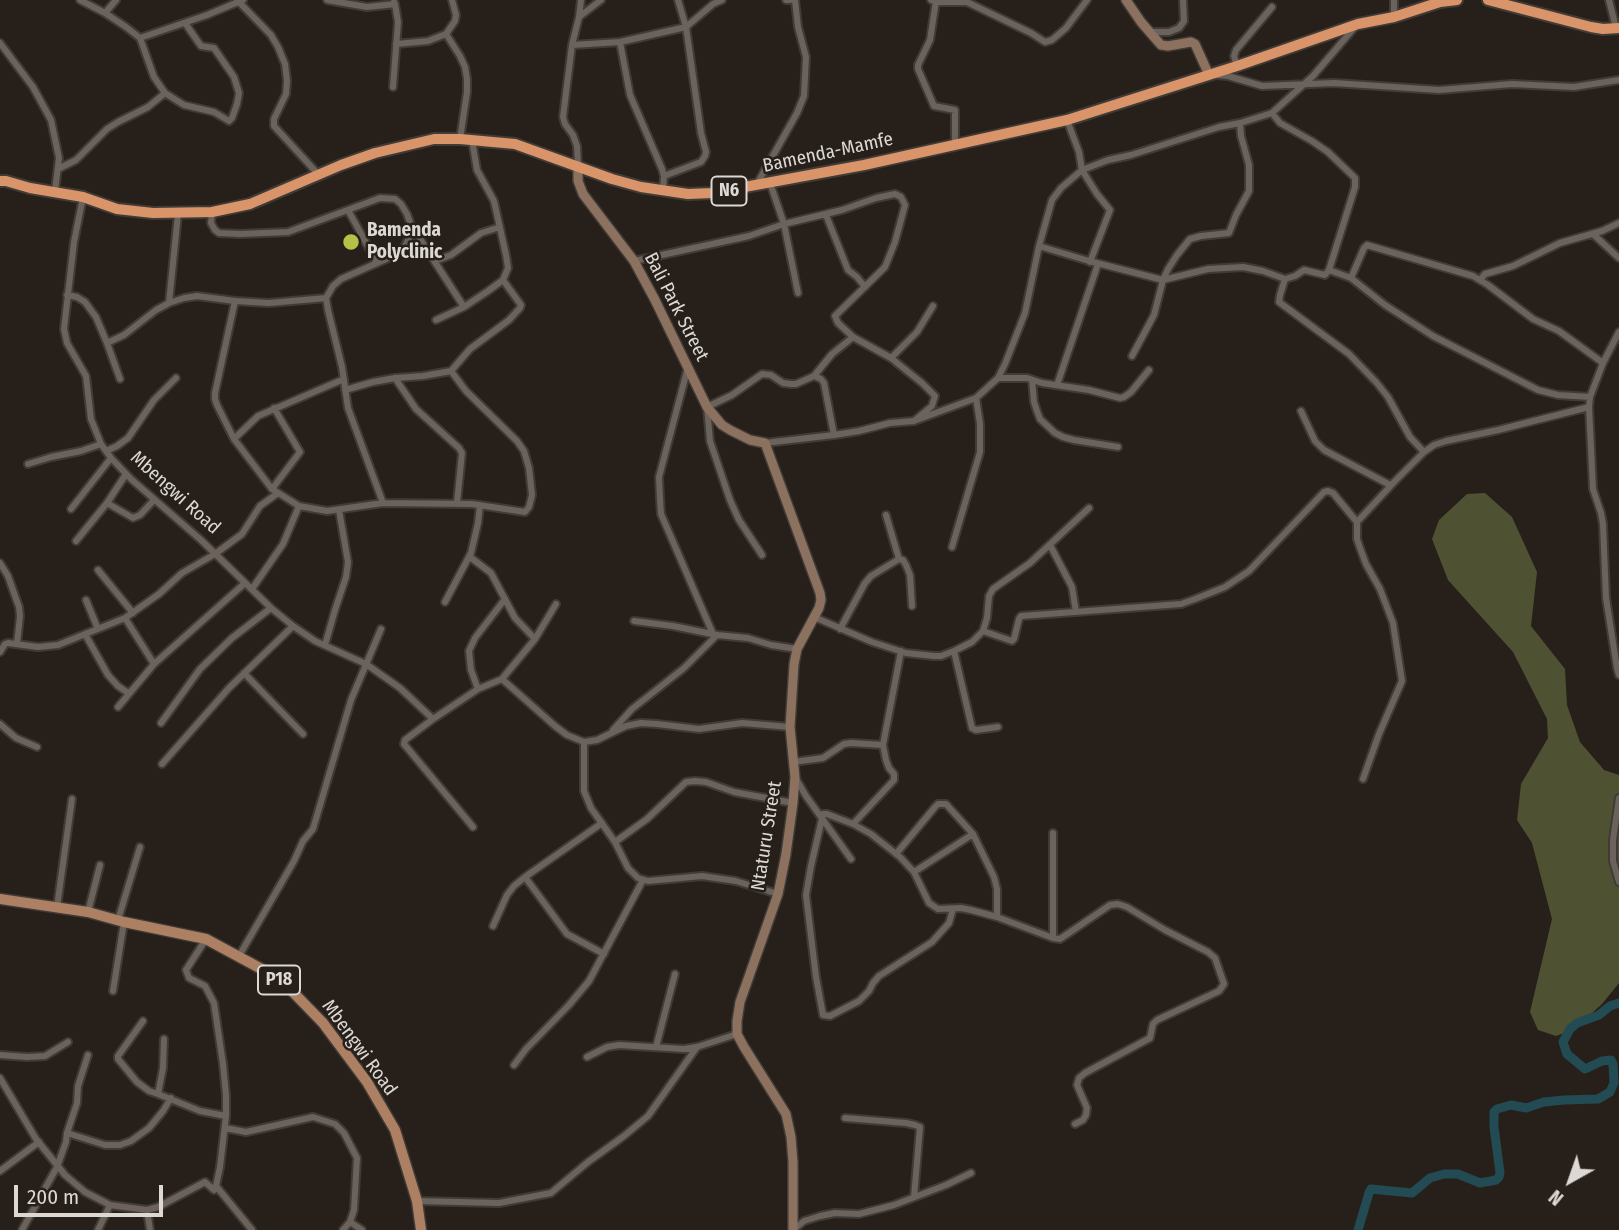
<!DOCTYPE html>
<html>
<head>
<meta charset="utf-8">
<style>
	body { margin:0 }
	#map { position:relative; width:1619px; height:1230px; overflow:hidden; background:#27201a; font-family:"Fira Sans Condensed",sans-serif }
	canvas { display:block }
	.north { position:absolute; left:1535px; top:1146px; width:70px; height:70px; -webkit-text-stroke:5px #27201a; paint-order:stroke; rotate:220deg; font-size:19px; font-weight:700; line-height:28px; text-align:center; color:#dcd8d4 }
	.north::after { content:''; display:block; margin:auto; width:24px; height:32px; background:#dcd8d4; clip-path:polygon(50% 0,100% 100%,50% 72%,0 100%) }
	.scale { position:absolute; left:14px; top:1185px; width:149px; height:32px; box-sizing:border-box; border:4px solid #dcd8d4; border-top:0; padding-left:9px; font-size:21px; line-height:24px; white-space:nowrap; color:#dcd8d4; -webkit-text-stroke:5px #27201a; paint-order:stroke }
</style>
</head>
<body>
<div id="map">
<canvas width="1619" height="1230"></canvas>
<div class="north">N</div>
<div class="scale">200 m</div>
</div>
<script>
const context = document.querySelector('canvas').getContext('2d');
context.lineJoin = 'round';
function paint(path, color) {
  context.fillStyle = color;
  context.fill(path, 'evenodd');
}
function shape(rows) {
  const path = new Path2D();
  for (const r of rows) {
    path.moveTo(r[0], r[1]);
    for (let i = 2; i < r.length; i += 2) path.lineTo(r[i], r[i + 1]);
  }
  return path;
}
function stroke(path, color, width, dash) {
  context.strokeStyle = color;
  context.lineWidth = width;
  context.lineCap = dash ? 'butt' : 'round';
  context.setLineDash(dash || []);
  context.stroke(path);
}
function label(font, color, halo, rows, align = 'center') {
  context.font = font + ' "Fira Sans Condensed",sans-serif';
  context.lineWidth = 5;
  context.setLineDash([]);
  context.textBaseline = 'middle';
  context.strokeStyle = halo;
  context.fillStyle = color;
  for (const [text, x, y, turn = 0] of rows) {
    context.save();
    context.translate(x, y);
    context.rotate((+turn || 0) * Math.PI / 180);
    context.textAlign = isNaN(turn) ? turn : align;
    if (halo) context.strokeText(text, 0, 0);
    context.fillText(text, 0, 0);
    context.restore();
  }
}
paint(shape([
	[1485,493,1512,517,1537,572,1531,626,1565,669,1567,705,1580,742,1604,770,1619,775,1619,983,1602,1004,1574,1029,1556,1036,1538,1030,1530,1012,1552,919,1532,843,1517,820,1521,784,1548,738,1547,719,1513,652,1448,580,1432,539,1439,520,1467,494]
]), '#4f5133');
stroke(shape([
	[1358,1230,1369,1193,1371,1189,1412,1193,1430,1178,1444,1174,1458,1174,1480,1183,1496,1180,1499,1177,1500,1173,1494,1127,1494,1112,1497,1109,1511,1105,1526,1108,1544,1102,1564,1100,1598,1099,1610,1092,1614,1083,1613,1064,1611,1060,1602,1061,1585,1069,1567,1054,1563,1042,1570,1029,1577,1023,1599,1015,1610,1006,1619,1003]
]), '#234b54', 9);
const street = shape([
	[80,0,105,13,126,27,140,38,207,15,243,0],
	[237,0,271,35,278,47,285,64,287,81,286,94,274,119,274,126,318,174],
	[327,0,367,7,395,4,394,2],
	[786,0,790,0],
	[931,0,937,2,967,2,1031,33,1045,42,1052,40,1066,28,1087,0],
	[1394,0,1394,17],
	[1609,0,1616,28],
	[936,1,930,40,918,65,918,69,934,106,955,110,955,144],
	[105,13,116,0],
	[579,17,601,0],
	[1149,32,1169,32,1179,28,1184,21,1183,0],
	[446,34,460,56,465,67,467,79,467,92,460,139],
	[140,38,154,77,165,93,184,105,214,112,229,121,232,118,237,104,239,93,234,77,214,48,201,46,185,23],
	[620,42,630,95,662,169,664,176,663,191],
	[0,43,33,87,51,120,59,158,55,191],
	[396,44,428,41,446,34,455,21,456,15,452,0],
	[572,45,620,42,686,27,713,4,722,0],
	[1237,66,1234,56,1236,50,1272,7],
	[1217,75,1228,76,1262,86,1334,83,1439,90,1512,84,1574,87,1619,80],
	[393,87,398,22,395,4],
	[578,166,577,146,573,135,565,124,563,117,572,45,579,17,581,0],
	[58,169,76,160,107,129,118,122,148,107,165,93],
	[664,176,701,162,705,156,706,152,701,133,686,27,678,0],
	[770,183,784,224,798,293],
	[757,184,797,113,804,96,806,57,798,27,795,0],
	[83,197,74,242,64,329,67,343,86,376,91,419,101,444,111,458,131,479,201,540,271,608,293,626,315,641,366,664,400,688,433,719,478,689,502,679,555,726,567,735,584,742,597,740,626,726,641,723,657,724,699,729,742,723,790,727],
	[348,210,377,263],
	[212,212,211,223,215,230,219,233,240,234,288,232,380,198,395,199,401,204,407,214,411,225,410,236,405,246,393,256,341,279,333,286,326,298,328,310,342,367,348,408,383,503],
	[826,215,848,270,857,277,865,287],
	[411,225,464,307],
	[1593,234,1619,258],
	[1039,246,1089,261,1163,280,1208,269,1243,267,1263,271,1285,279,1295,276,1304,270,1325,275,1329,270,1355,187,1355,178,1328,152,1312,141,1280,123,1272,113],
	[435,261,451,255,481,233,500,227],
	[634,261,749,236,784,224,842,210,876,198,895,194,901,197,905,205,895,242,885,267,835,316,838,323,853,337,891,358,922,383,935,396,932,406,914,421],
	[1090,262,1110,210,1097,194,1082,170,1108,160,1131,155,1219,127,1240,123,1272,113,1313,76,1354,28],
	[1329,270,1351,278,1385,305,1433,336,1538,390,1558,395,1590,397],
	[1351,278,1364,248,1367,245,1473,276,1488,285,1533,319,1559,331,1603,363],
	[1285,279,1280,295,1279,302,1349,354,1376,382,1388,397,1410,437,1424,452,1396,480,1357,522,1357,539,1360,548,1366,564,1380,589,1393,623,1402,681,1379,734,1363,779],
	[1480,280,1485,274,1513,266,1560,243,1602,231,1619,223],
	[67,295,77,297,85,302,96,317,107,343,124,335,156,310,169,303,184,298,197,296,235,301,269,303,326,298],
	[235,301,215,393,215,399,217,405,234,439,272,489],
	[169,303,178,214],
	[436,320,464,307,488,291,503,280,508,268,506,255,494,201,477,170,472,140],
	[1619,332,1603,363,1590,397,1589,407,1593,489,1601,513,1603,524,1606,598,1617,668,1619,675],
	[107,343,120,379],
	[1132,356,1154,315,1163,280,1168,269,1177,255,1190,239,1201,236,1229,233,1236,215,1249,191,1249,165,1241,136,1240,123],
	[891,358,917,332,933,306],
	[688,367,659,477,660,499,661,514,713,634],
	[814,376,832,354,853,337],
	[395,378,416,409,459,448,462,453,457,503],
	[998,378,1027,378,1042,383,1089,390,1120,398,1124,397,1131,392,1149,370],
	[1032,380,1034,402,1037,411,1040,419,1055,433,1063,437,1074,440,1118,447],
	[1057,385,1098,264],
	[345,390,373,382,395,378,423,376,451,371,470,349,509,320,520,308,521,305,503,280],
	[274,408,300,452,272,489,299,506,327,511,383,503,472,504,525,512,529,507,532,495,529,468,524,451,517,441,466,391,451,371],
	[1301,411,1315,441,1324,450,1390,485],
	[234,439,258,416,344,379],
	[765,443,834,435,859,431,890,423,914,421,976,398,998,378,1005,364,1025,313,1039,246,1052,200,1061,188,1082,170,1079,152,1067,120],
	[106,451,117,446,128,438,154,400,176,378],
	[1424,452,1434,445,1446,441,1498,430,1589,407],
	[28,464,51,457,81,451,101,444],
	[107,503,133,518,140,515,154,500],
	[71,509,111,458],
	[886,515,899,559,903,560,906,565,910,575,912,606],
	[76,541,107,503,126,474],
	[1050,545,1072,587,1076,612],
	[952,547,980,452,980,424,976,398],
	[762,555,739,520,730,500,710,441,707,407,732,395,762,374,771,375,783,383,791,384,796,384,814,376,821,379,824,383,834,435],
	[470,557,491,573,515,618,535,639],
	[0,563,8,576,19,607,20,616,17,644],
	[98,570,133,613],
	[252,589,283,544,299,506],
	[86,600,98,629],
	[445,602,471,553,478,523,480,505],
	[814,617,872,642,906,653,934,656,941,656,954,651,972,642,983,631,987,618,989,596,993,589,1030,563,1089,508],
	[125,618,154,664],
	[634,621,673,626,717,635,748,638,771,645,797,649],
	[840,629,865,583,871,576,899,559],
	[983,631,1012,641,1014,639,1019,619,1021,616,1181,604,1195,599,1225,587,1249,571,1324,492,1328,491,1333,493,1357,522],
	[85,634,108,675,118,686,128,693],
	[325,645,335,610,346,577,348,562,339,510],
	[954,651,972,728,976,730,998,727],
	[0,652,5,644,8,643,38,647,58,645,125,618,159,594,182,573,215,554,242,534,260,506,278,493],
	[244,673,303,734],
	[502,679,535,639,556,604],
	[478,689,471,670,469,651,475,638,505,599],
	[118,707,154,664,245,583],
	[433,719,405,740,404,744,473,827],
	[161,723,200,669,232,638,271,608],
	[0,724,16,738,37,747],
	[613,730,632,709,684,668,717,635],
	[584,742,584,791,591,808,615,842,628,868,638,878,648,881,702,876,736,881,778,894],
	[793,762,823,758,844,744,851,743,883,745],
	[162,764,229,688,293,626],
	[795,777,806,796,851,859],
	[1619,798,1613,840,1613,861,1619,882],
	[853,824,894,780,894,774,889,768,886,760,883,745,901,651],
	[615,842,647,819,686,782,695,781,706,782,734,792,793,803],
	[896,854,935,807,938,804,946,804,973,834,994,877,997,889,997,917],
	[914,872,973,834],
	[525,877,567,934,604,954],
	[57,907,72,799],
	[953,909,949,923,932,942,879,976,873,983,869,991,859,1001,830,1016,823,1015,816,977,806,895,811,866,823,814,827,814,853,824,871,834,900,857,914,872,929,903,938,909,961,908,971,910,997,917,1053,938,1060,939,1110,905,1118,904,1127,907,1165,930,1208,952,1215,958,1224,984,1219,991,1157,1020,1153,1024,1150,1038,1085,1073,1079,1078,1077,1085,1087,1108,1086,1115,1083,1120,1075,1124],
	[88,912,100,865],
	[118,920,140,847],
	[493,926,507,895,514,886,525,877,602,823],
	[1053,938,1053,833],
	[206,939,186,970,189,978,205,986,214,1003,223,1064,226,1095,226,1116,220,1167,216,1186],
	[239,956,294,861,303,841,313,829,351,700,381,629],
	[113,991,124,922],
	[143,1021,118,1056,118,1059,137,1082,149,1091,158,1094],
	[164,1039,163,1068,158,1094,200,1111,226,1116],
	[656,1047,675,974],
	[0,1055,27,1057,45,1056,68,1042],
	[587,1057,607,1047,619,1045,684,1049,697,1047,737,1034],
	[514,1065,526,1049,569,1005,589,981,643,880],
	[0,1078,36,1139,65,1175,85,1192,110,1205,147,1210,158,1207,205,1182,214,1190,216,1186,252,1230],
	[845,1118,906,1123,915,1125,920,1127,914,1197],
	[225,1128,246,1132,313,1117,335,1124,344,1133,357,1158,354,1210,350,1222,343,1230],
	[67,1133,77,1103,78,1086,88,1055],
	[0,1171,39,1142],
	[417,1201,499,1203,551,1193,588,1162,624,1136,648,1116,697,1047],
	[147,1210,150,1230],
	[350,1222,362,1230],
	[22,1230,57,1167,66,1142,67,1133,105,1145,120,1145,131,1141,149,1128,163,1111,171,1098],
	[98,1230,110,1205],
	[793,1230,804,1221,820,1216,835,1213,859,1214,894,1205,946,1185,971,1173]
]);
const secondary = shape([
	[1126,0,1141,22,1161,45,1168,46,1191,42,1195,44,1209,75],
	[578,166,578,181,583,194,634,261,655,300,707,407,722,425,730,430,750,440,765,443,820,593,821,600,819,608,797,649,794,664,790,727,795,777,793,803,786,854,778,894,740,1002,737,1021,737,1034,744,1047,786,1114,791,1137,793,1162,793,1230]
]);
const primary = shape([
	[0,899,88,912,124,922,206,939,269,973,289,988,323,1023,367,1082,395,1130,417,1201,421,1230]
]);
const highway = shape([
	[1488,0,1591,27,1603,29,1619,28],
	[0,181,6,181,30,188,83,197,117,209,153,213,212,212,250,204,341,165,375,153,434,139,460,139,515,144,612,179,641,187,688,194,712,193,864,165,1067,120,1237,66,1358,24,1394,17,1440,2,1457,0]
]);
stroke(street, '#403b37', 10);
stroke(secondary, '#403b37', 12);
stroke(primary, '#403b37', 13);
stroke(highway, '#403b37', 14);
stroke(street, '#6a625b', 6);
stroke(secondary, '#8c715f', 9);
stroke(primary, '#ad8063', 10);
stroke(highway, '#da9469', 10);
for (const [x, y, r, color] of [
	[351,242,9,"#b6c148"]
]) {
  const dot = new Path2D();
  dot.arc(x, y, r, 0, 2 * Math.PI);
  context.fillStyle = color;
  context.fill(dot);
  stroke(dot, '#27201a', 2.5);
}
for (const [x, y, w] of [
	[729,191,35],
	[279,980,42]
]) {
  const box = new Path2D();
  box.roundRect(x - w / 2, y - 14.5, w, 29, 5);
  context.fillStyle = '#27201a';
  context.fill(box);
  stroke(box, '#dcd8d4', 2);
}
label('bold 18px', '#dcd8d4', null, [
	["N6",729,191],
	["P18",279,980]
]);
label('19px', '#dcd8d4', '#27201a', [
	["Bamenda-Mamfe",828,153,-12],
	["Bali Park Street",676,307,63],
	["Mbengwi Road",175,493,42],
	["Ntaturu Street",767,836,-81],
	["Mbengwi Road",359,1048,54]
]);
label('bold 19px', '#dcd8d4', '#27201a', [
	["Bamenda",367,231],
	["Polyclinic",367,253]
], 'left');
</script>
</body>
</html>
